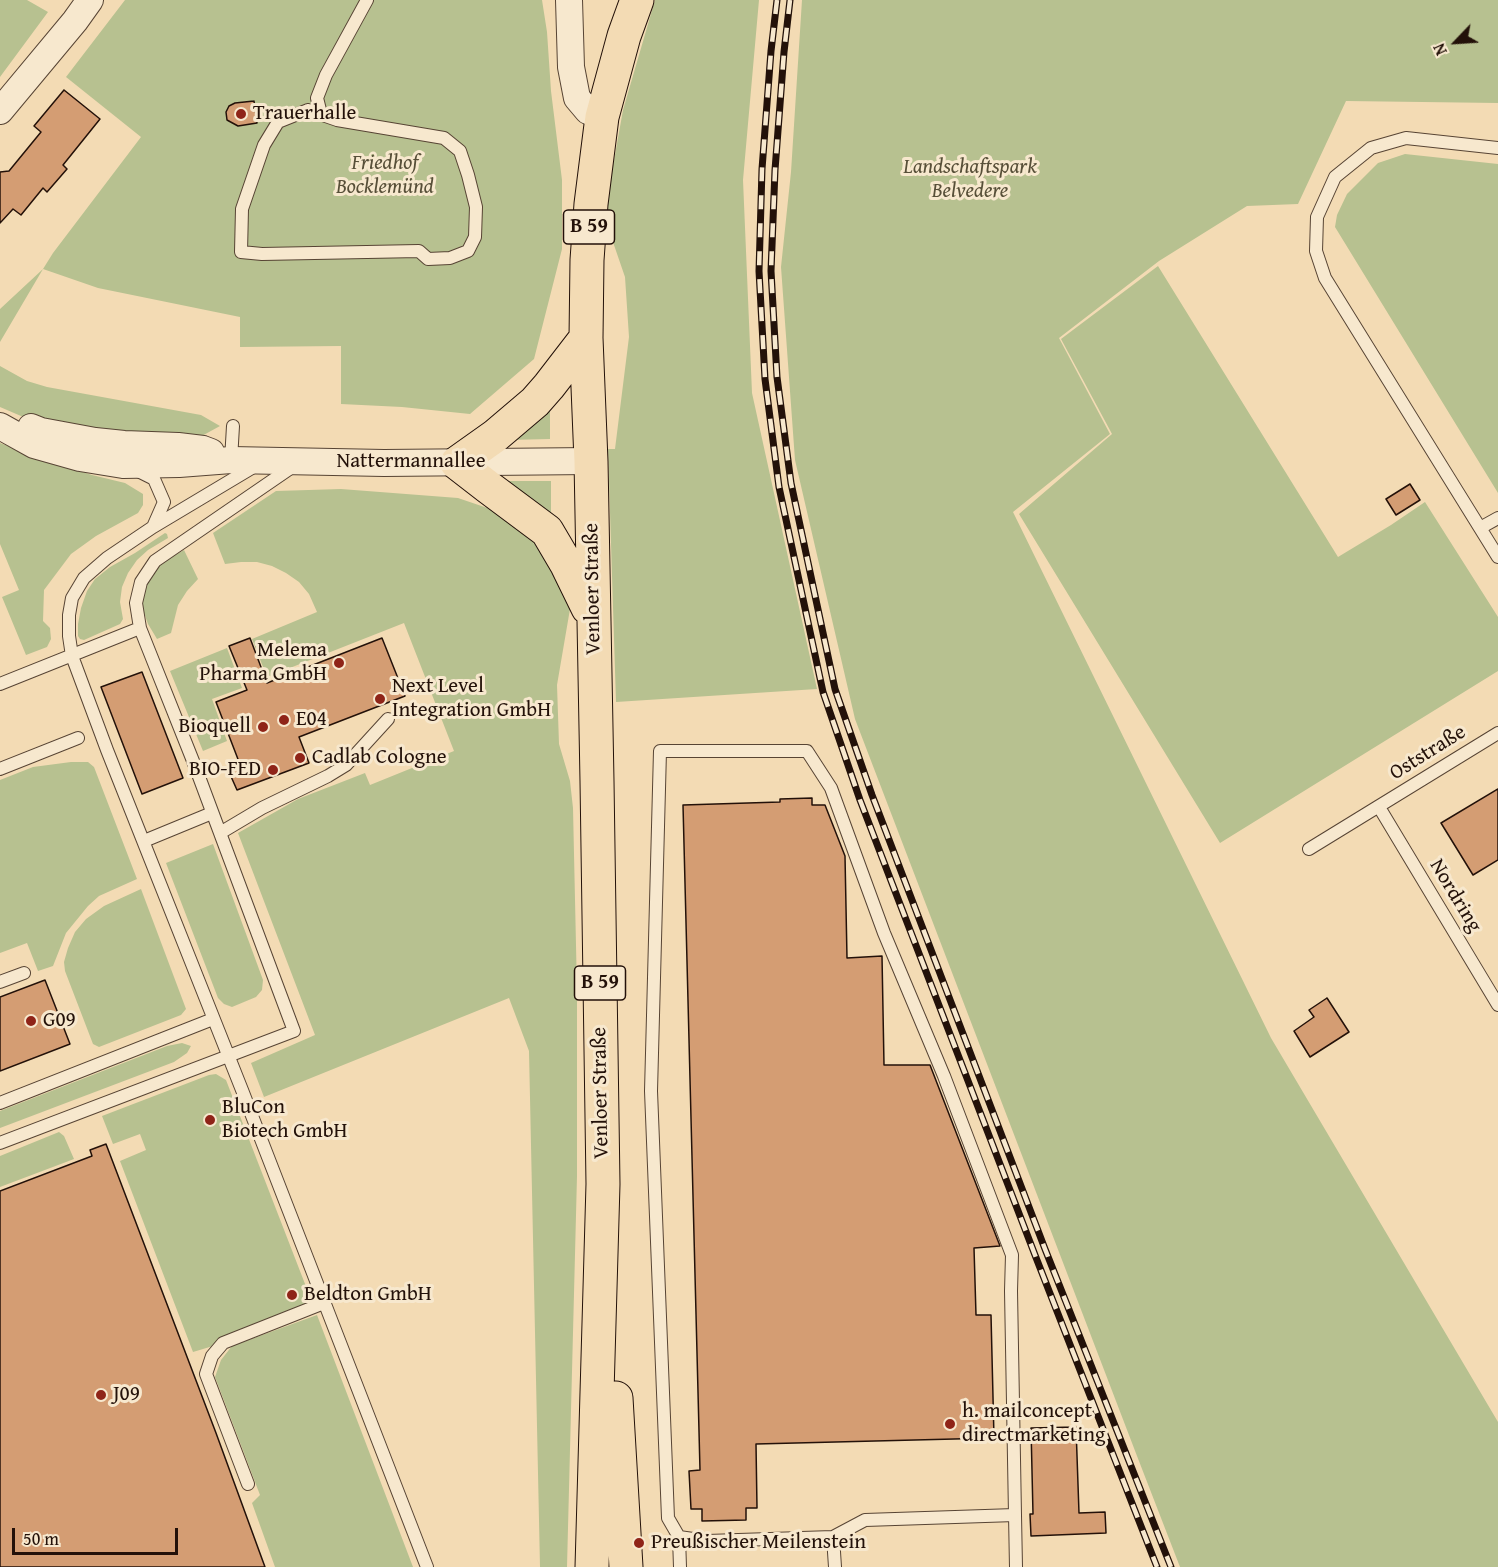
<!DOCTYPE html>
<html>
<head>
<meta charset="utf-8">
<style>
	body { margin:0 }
	#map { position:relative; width:1498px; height:1567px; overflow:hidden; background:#f3dbb4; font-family:"Gentium Book Plus",serif }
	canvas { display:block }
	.north { position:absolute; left:1426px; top:12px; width:60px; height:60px; -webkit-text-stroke:4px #f7e8ce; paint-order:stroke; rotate:245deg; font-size:16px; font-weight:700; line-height:24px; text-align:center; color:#231109 }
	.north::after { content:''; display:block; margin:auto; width:21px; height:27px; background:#231109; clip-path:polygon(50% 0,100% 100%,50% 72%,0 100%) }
	.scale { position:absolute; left:12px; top:1528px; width:166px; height:27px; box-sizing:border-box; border:3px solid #231109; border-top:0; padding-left:8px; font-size:18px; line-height:21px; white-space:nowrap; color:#231109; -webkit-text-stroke:4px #f7e8ce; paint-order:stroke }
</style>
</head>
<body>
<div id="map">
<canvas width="1498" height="1567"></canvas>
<div class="north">N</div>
<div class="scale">50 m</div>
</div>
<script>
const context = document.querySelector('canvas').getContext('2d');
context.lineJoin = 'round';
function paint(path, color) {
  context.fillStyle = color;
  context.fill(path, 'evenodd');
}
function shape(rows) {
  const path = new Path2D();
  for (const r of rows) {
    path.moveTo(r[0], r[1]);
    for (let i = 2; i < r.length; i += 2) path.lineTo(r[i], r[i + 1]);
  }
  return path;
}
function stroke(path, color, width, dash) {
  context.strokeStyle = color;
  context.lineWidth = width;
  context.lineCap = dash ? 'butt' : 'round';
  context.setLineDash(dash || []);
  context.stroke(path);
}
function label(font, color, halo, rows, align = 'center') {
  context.font = font + ' "Gentium Book Plus",serif';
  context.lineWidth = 6;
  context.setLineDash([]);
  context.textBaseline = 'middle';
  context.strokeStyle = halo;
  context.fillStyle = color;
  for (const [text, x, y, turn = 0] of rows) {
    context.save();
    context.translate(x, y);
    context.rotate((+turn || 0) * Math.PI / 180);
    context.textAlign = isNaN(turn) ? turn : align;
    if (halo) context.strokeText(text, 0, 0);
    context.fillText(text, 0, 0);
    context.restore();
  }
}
paint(shape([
	[0,0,27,0,48,12,0,77],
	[125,0,542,0,547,32,551,91,562,180,562,249,534,359,470,414,402,407,341,404,341,346,240,347,240,317,98,288,43,269,0,342,0,309,43,269,53,253,141,137,66,77],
	[655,0,759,0,743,180,752,393,817,689,616,702,608,449,615,449,629,337,625,277,604,216,623,110],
	[802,0,1498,0,1498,103,1346,101,1298,204,1247,206,1159,261,1059,338,1110,434,1013,512,1271,1038,1498,1422,1498,1567,1180,1567,1137,1456,855,719,795,460,781,267,791,172],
	[1405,154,1498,164,1498,493,1335,227,1337,215,1347,194,1378,163],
	[1158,266,1338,557,1391,525,1425,502,1498,617,1498,671,1220,843,1019,514,1112,434,1061,339],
	[0,366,27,381,47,387,201,415,220,426,189,443,35,422,0,407],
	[550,398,550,439,507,440],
	[0,443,40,458,92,475,125,483,143,494,143,505,138,513,96,536,71,554,44,590,43,621,50,628,51,639,47,647,26,655,2,597,19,590,0,544],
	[504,481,551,481,551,513,549,519],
	[341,489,458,498,502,513,533,537,554,570,570,609,557,685,559,744,570,781,573,808,577,991,577,1176,567,1567,540,1567,529,1051,509,998,264,1097,251,1063,315,1035,238,833,298,799,365,773,370,785,454,751,404,623,267,677,252,639,317,612,309,594,299,582,286,573,272,566,257,562,241,562,225,564,213,533,276,491],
	[165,533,167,534,168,538,148,550,137,560,128,573,122,587,120,602,123,619,120,624,84,640,80,639,78,636,78,624,81,608,87,591,95,579,110,567,135,553],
	[184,550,198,579,187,591,178,605,171,633,157,639,148,624,143,610,141,599,143,590,160,564],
	[227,648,242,688,212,699,227,741,203,751,170,671],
	[71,762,88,762,94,767,137,879,99,896,88,906,66,933,53,966,38,971,27,943,0,953,0,780,33,767],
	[213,844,263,980,262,990,256,997,232,1007,224,1004,218,998,166,863],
	[141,889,186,1009,181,1015,99,1047,93,1044,65,971,64,962,68,948,75,932,86,919,104,906],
	[182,1043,191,1046,187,1053,174,1062,0,1128,0,1111,167,1046],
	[216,1074,226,1080,312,1302,219,1338,213,1346,193,1352,120,1161,146,1150,140,1134,113,1144,102,1116,209,1075],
	[59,1132,64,1136,74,1159,0,1187,0,1156],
	[317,1315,413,1567,275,1567,252,1503,260,1495,215,1377,221,1360,232,1346]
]), '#b7c190');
const building = shape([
	[64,90,100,119,63,165,67,169,47,192,43,188,21,215,13,209,0,223,0,172,9,171,41,132,34,126,64,90],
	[254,101,257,123,238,126,227,120,226,112,229,106,235,103,254,101],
	[1410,484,1420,500,1396,515,1386,499,1410,484],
	[250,638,267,683,382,638,405,696,299,737,309,763,237,790,229,772,241,767,216,702,247,690,229,646,250,638],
	[142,672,183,778,142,794,101,687,142,672],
	[1498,789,1498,860,1473,875,1441,823,1498,789],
	[812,798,812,805,825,805,845,856,847,958,882,956,884,1065,930,1065,1000,1246,974,1248,976,1315,991,1315,994,1438,756,1444,757,1508,746,1508,746,1520,702,1521,702,1509,691,1509,689,1471,700,1470,683,805,780,802,780,799,812,798],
	[45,980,70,1044,0,1071,0,997,45,980],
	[1327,998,1349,1032,1310,1057,1294,1031,1314,1017,1309,1010,1327,998],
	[106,1144,216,1433,265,1567,0,1567,0,1191,92,1156,90,1150,106,1144],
	[1076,1427,1079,1513,1105,1512,1106,1533,1031,1536,1030,1514,1033,1514,1031,1428,1076,1427]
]);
paint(building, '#d49d73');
stroke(building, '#231109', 1.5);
const lane = shape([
	[308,110,337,120,444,138,460,151,468,175,476,207,475,237,468,251,450,258,428,259,419,251,262,254,241,252,242,209,264,145,278,122,308,110],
	[321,114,317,98,326,75,367,0],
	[1498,148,1406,138,1371,148,1335,177,1317,217,1316,251,1325,278,1498,557],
	[231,460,233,426],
	[255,466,153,527,107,558,84,578,72,598,69,615,69,636,72,656,107,750,242,1090,427,1567],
	[138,471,154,479,164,502,153,527],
	[1480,528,1498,518],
	[0,684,140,628],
	[0,769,78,738],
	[1379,807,1498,1005],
	[220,833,262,808,328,776,346,765,388,719],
	[144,841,212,813],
	[1309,849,1498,733],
	[0,982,24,973],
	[0,1103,213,1019],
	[0,1143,294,1031,195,766,140,628,136,603,141,582,155,561,295,465],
	[248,1484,206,1374,212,1356,223,1343,324,1303],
	[1015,1515,865,1520,833,1537,707,1541,679,1537,668,1518,651,1091,660,751,807,751,831,788,884,933,944,1076,1012,1255,1011,1291,1015,1515,1016,1567],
	[679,1537,680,1567],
	[833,1537,835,1567]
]);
const street = shape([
	[569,0,571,67,577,98,588,111,602,117],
	[0,111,75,21,90,0],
	[0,426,34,445,80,458,123,465,179,464,231,460,384,463,591,461],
	[31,427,41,431,95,441,124,444,178,446,203,449,211,452]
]);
const primary = shape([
	[586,338,549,386,535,402,495,436,457,463,488,487,547,531,567,565,588,608],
	[616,1398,626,1567],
	[592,1567,603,1184,597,781,591,461,586,338,587,260,591,204,602,117,624,36,637,0]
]);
stroke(lane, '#574434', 14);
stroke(street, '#574434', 28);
stroke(primary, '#231109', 35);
stroke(lane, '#f7e8ce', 12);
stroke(street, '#f7e8ce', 26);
stroke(primary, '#f3dbb4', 33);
const rail = shape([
	[777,0,771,51,762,169,759,271,765,379,779,487,823,692,860,800,1035,1255,1157,1567],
	[790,0,784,52,775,170,771,271,777,377,791,483,835,689,872,795,1045,1249,1171,1567]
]);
stroke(rail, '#231109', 7);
stroke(rail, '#f7e8ce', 4.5, [14]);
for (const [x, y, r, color] of [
	[241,114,6,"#8f2418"],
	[339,663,6,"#8f2418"],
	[380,699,6,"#8f2418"],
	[284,720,6,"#8f2418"],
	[263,727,6,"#8f2418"],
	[300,758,6,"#8f2418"],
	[273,770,6,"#8f2418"],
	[31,1021,6,"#8f2418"],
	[210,1120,6,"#8f2418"],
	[292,1295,6,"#8f2418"],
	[101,1395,6,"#8f2418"],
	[950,1424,6,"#8f2418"],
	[639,1543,6,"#8f2418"]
]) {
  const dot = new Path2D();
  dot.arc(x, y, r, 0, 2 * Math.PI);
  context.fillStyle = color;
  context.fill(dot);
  stroke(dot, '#f7e8ce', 2);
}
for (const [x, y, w] of [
	[589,227,51],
	[600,983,51]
]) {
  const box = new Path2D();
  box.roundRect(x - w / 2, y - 17, w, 34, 4.5);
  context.fillStyle = '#f7e8ce';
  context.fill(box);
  stroke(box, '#231109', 1.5);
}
label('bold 20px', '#231109', null, [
	["B 59",589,227],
	["B 59",600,983]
]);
label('21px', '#231109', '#f7e8ce', [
	["Trauerhalle",253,114],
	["Melema",327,651,"right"],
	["Pharma GmbH",327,675,"right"],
	["Next Level",392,687],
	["Integration GmbH",392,711],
	["E04",296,720],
	["Bioquell",251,727,"right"],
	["Cadlab Cologne",312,758],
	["BIO-FED",261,770,"right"],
	["G09",43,1021],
	["BluCon",222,1108],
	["Biotech GmbH",222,1132],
	["Beldton GmbH",304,1295],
	["J09",113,1395],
	["h. mailconcept",962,1412],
	["directmarketing",962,1436],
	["Preußischer Meilenstein",651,1543]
], 'left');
label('italic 21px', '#574f38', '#f7e8ce', [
	["Friedhof",385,164],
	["Bocklemünd",385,188],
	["Landschaftspark",970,168],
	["Belvedere",970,192]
]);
label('21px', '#231109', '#f7e8ce', [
	["Nattermannallee",411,462],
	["Venloer Straße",593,589,-91],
	["Oststraße",1428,753,-32],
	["Nordring",1455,896,59],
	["Venloer Straße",601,1093,-91]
]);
</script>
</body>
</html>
